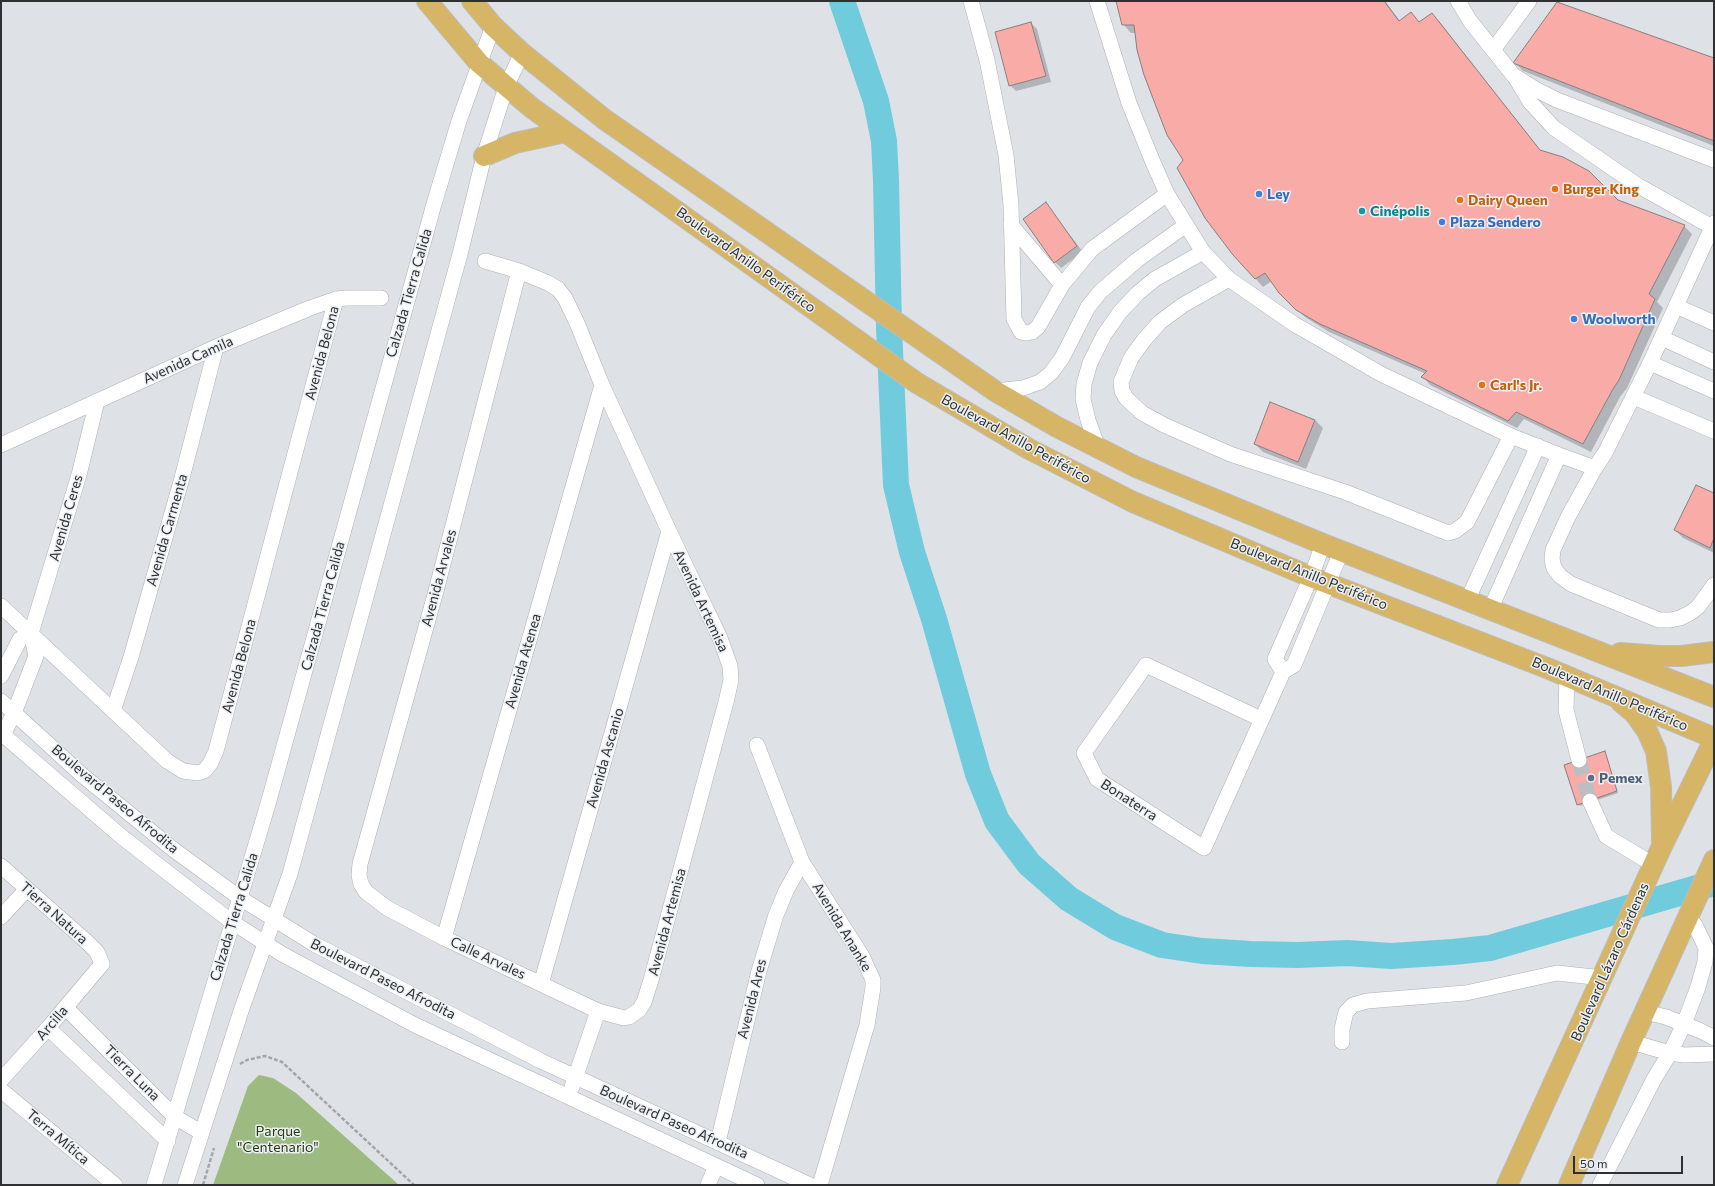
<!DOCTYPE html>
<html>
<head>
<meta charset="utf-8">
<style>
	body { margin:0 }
	#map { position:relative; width:1715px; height:1186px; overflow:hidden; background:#dee2e7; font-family:Commissioner,sans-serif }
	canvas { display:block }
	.frame { position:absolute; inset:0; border:2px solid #2f3032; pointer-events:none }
	.scale { position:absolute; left:1573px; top:1156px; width:110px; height:18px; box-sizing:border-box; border:2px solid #2f3032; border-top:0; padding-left:5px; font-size:12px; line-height:14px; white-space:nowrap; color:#2f3032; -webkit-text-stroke:3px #ebf0f4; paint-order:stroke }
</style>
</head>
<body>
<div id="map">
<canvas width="1715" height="1186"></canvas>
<div class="frame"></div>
<div class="scale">50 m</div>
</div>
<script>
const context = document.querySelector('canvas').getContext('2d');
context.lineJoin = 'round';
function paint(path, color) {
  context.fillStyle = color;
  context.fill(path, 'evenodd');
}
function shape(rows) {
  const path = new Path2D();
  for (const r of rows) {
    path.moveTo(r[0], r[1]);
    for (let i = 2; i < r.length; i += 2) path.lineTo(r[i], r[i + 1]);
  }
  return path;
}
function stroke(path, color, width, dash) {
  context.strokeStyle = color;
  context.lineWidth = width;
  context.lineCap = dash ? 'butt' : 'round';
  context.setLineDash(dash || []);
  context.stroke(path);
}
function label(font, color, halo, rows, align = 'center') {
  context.font = font + ' Commissioner,sans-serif';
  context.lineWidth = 3;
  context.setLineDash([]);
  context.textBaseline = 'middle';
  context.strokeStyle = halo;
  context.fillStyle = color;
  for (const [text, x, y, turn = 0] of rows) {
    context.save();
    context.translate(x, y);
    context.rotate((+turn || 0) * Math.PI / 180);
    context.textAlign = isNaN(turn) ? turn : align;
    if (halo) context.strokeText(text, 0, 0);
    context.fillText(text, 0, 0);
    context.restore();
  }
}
paint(shape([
	[259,1075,273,1078,296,1093,399,1185,213,1185,248,1086]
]), '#9dba81');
paint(shape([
	[1117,1,1385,1,1400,21,1410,13,1420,23,1432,14,1440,22,1541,152,1618,201,1684,226,1692,234,1657,302,1663,308,1627,388,1620,397,1591,452,1524,419,1517,428,1430,385,1423,377,1426,374,1329,332,1305,317,1279,292,1272,281,1263,287,1255,278,1184,161,1136,33,1131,33,1123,24],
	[1031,23,1037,29,1051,82,1016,91,1010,85],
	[1714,59,1714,146,1523,71,1515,63],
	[1046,204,1083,252,1061,268,1055,262],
	[1315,420,1323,428,1306,469,1263,452,1255,444],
	[1714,495,1714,553,1683,538,1675,530],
	[1605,753,1618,793,1580,806,1578,804]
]), '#0003');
stroke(shape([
	[842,1,876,101,884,141,886,180,889,328,896,485,912,552,934,619,978,774,997,821,1029,864,1069,899,1115,927,1162,945,1202,951,1251,954,1298,955,1347,953,1391,956,1453,952,1490,948,1714,883]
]), '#70cbdd', 26);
const building = shape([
	[1116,1,1384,1,1399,21,1411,12,1419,22,1432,13,1540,150,1563,157,1589,171,1618,200,1685,225,1649,294,1655,299,1619,380,1613,389,1583,444,1516,412,1508,421,1421,377,1427,371,1320,324,1296,310,1279,293,1265,273,1255,279,1233,255,1205,218,1177,168,1183,160,1167,135,1144,75,1137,50,1134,25,1122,25,1116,1],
	[1557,2,1714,58,1714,141,1513,63,1557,2],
	[1031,22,1046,76,1009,86,995,32,1031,22],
	[1046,202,1077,246,1054,263,1023,219,1046,202],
	[1270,402,1315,420,1298,462,1254,444,1270,402],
	[1696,485,1714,493,1714,538,1710,548,1674,530,1696,485],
	[1605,751,1617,791,1577,805,1564,765,1605,751]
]);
paint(building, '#f8aba7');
stroke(building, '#878080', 1);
stroke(shape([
	[1579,760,1590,801]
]), '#bbbec3', 15, [15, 8]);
const minor = shape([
	[971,1,987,60,1006,155,1011,205,1014,319,1021,332,1027,333,1032,332,1038,327,1062,285,1092,249,1167,194],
	[1097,1,1129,103,1152,160,1167,194,1203,252,1229,279,1294,324,1381,374,1511,436,1559,455,1595,468,1605,453,1650,363,1714,223],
	[1458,1,1470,21,1513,75,1537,90,1557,100,1714,160],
	[1493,50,1529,1],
	[1515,77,1530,102,1554,128,1637,185,1712,227],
	[1011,225,1062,285],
	[485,261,519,271,548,283,558,289,565,298,577,323,602,385,669,531,720,638,730,666,731,680,726,702,651,980,644,1002,639,1010,629,1017,624,1018,598,1011,444,938,387,908,366,892,361,884,359,875,360,864,436,591,519,271],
	[1229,279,1183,305,1160,322,1144,340,1131,358,1121,382,1122,391,1126,398,1142,413,1164,425,1230,454,1345,492,1448,533,1455,531,1467,522,1511,436],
	[1676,306,1714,323],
	[1662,338,1714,362],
	[1650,363,1714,391],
	[995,391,1023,388,1040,382,1051,373,1062,358,1088,307,1100,292,1137,260,1186,225],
	[1634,397,1714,431],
	[1,445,216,347,310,308,336,299,346,298,381,298],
	[1098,448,1088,420,1083,399,1084,384,1090,363,1104,335,1120,312,1138,293,1155,279,1203,252],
	[1595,468,1568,517,1553,550,1552,559,1554,568,1560,576,1571,584,1659,620,1670,620,1680,618,1690,613,1698,607,1714,585],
	[1467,601,1538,446],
	[1,606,167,761,183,771,198,773,204,771,210,764,216,751,336,299],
	[1490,610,1559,455],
	[1283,672,1275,659,1311,577,1323,544],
	[1283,672,1294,665,1341,552],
	[1,676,20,639,31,633],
	[1567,676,1566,710,1579,760],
	[1,701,82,775,174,850,240,898,314,944,541,1061,810,1185],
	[113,711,131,657,182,478,216,347],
	[1261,719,1146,665,1084,753,1097,779,1204,848,1283,672],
	[1,733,122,837,181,883,232,922,282,954,415,1025,757,1185],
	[3,735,14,713,36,656,31,633,79,475,97,401],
	[757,745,802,862,862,956,873,980,873,987,867,1025,820,1185],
	[1590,801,1606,836,1654,865],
	[1,866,86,941,97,952,102,964,48,1028,1,1080],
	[1,917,27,889],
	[444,938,602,385],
	[541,984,669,531],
	[66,1008,175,1117,202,1133],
	[1645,1012,1666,1017,1701,1031,1714,1038],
	[48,1028,168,1141],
	[1342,1042,1342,1029,1346,1012,1353,1005,1367,1001,1466,993,1557,973,1603,978],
	[1631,1042,1670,1053,1684,1055,1714,1054],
	[572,1087,598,1011],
	[1,1090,115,1185],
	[718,1142,759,971,776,915,786,891,802,862],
	[154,1185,268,804,434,204,459,121,493,26],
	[185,1185,242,1008,290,874,460,254,484,156,506,87,522,53],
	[708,1185,716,1166],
	[1600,1185,1654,1079,1670,1053,1684,1024,1698,987,1705,962,1706,948,1695,925,1687,917]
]);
const major = shape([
	[427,1,479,63,532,108,917,383,1029,449,1133,502,1311,577,1547,668,1714,738],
	[472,1,493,26,522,53,604,119,995,391,1057,427,1136,467,1323,544,1714,697],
	[484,156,515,143,565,132],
	[1620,653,1660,656,1681,656,1714,652],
	[1621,702,1635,714,1647,731,1656,751,1661,787,1662,843],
	[1507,1185,1662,846,1714,740],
	[1569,1185,1631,1042,1714,860]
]);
stroke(minor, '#acb1b5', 16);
stroke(major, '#bcbdbd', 22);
stroke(shape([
	[240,1064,247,1060,265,1056,282,1062,414,1185],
	[203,1185,214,1148]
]), '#a2a5a9', 2.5, [4, 2]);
stroke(minor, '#fff', 15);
stroke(major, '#d6b666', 20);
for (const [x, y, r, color] of [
	[1555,189,4,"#e8710a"],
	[1259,194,4,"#3f7fe0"],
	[1460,200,4,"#e8710a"],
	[1362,211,4,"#0f9aa8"],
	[1442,222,4,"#3f7fe0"],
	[1574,319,4,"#3f7fe0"],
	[1482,385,4,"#e8710a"],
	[1591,778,4,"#5c6f8a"]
]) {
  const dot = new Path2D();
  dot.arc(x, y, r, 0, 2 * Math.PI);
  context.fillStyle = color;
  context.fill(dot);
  stroke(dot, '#ebf0f4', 1.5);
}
label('bold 14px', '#c56008', '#ebf0f4', [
	["Burger King",1563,189],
	["Dairy Queen",1468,200],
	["Carl's Jr.",1490,385]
], 'left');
label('bold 14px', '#366cbe', '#ebf0f4', [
	["Ley",1267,194],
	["Plaza Sendero",1450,222],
	["Woolworth",1582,319]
], 'left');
label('bold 14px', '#0d838f', '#ebf0f4', [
	["Cinépolis",1370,211]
], 'left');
label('14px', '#2f3032', '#ebf0f4', [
	["Boulevard Anillo Periférico",746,260,36],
	["Calzada Tierra Calida",409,293,-74],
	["Avenida Belona",322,353,-75],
	["Avenida Camila",188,360,-24],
	["Boulevard Anillo Periférico",1016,439,29],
	["Avenida Ceres",66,518,-74],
	["Avenida Carmenta",167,530,-74],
	["Boulevard Anillo Periférico",1309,574,22],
	["Avenida Arvales",439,578,-75],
	["Avenida Artemisa",701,601,65],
	["Calzada Tierra Calida",323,606,-75],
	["Avenida Atenea",523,661,-74],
	["Avenida Belona",239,666,-75],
	["Boulevard Anillo Periférico",1610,694,23],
	["Avenida Ascanio",605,758,-74],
	["Boulevard Paseo Afrodita",115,799,40],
	["Bonaterra",1129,800,33],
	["Tierra Natura",54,913,42],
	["Calzada Tierra Calida",234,917,-73],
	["Avenida Artemisa",667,922,-75],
	["Avenida Ananke",842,927,59],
	["Calle Arvales",488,958,25],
	["Boulevard Lázaro Cárdenas",1610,962,-66],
	["Boulevard Paseo Afrodita",383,979,27],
	["Avenida Ares",752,999,-76],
	["Arcilla",52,1023,-49],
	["Tierra Luna",132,1073,45],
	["Boulevard Paseo Afrodita",674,1122,24],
	["Terra Mítica",58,1137,40]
]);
label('bold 14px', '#4e5e75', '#ebf0f4', [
	["Pemex",1599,778]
], 'left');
label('14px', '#263a0d', '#ebf0f4', [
	["Parque",278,1131],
	["\"Centenario\"",278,1147]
]);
</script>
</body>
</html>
